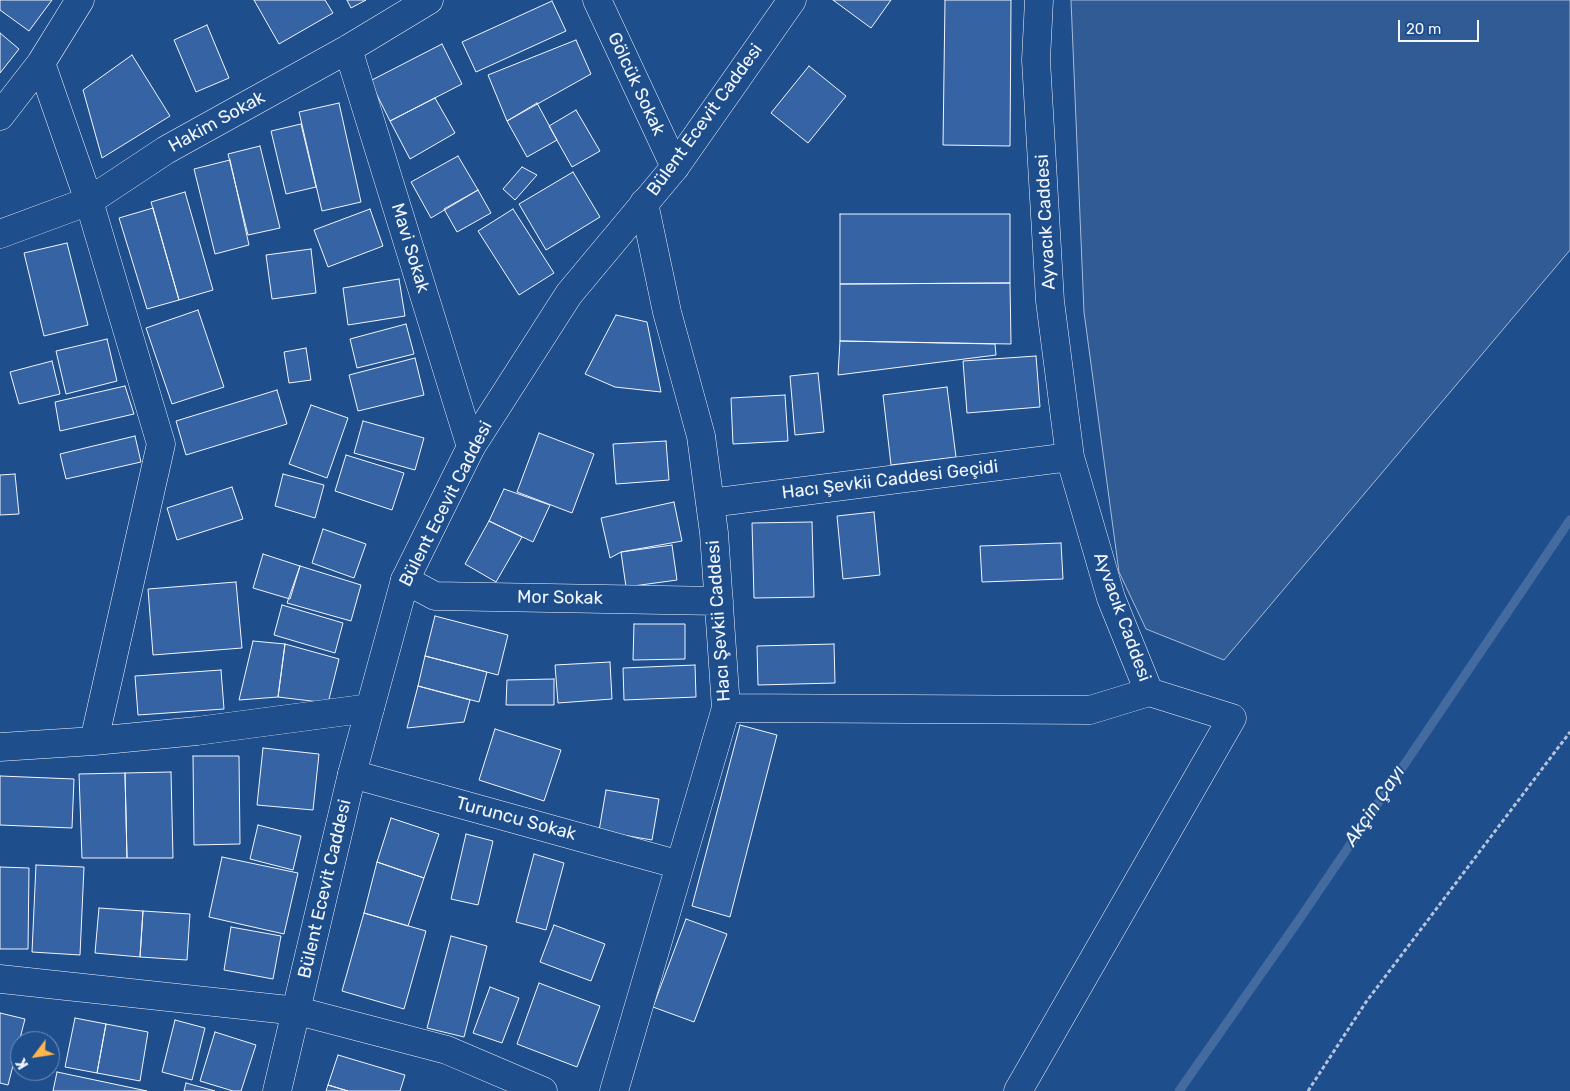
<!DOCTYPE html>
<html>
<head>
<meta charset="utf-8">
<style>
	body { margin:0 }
	#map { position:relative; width:1570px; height:1091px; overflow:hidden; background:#1f4e8c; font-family:Rubik,sans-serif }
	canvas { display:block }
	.north { position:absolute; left:10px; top:1031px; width:50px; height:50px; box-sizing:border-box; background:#1f4e8c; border:1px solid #7391ba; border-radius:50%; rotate:239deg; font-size:14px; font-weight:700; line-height:20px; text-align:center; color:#f2f6ff }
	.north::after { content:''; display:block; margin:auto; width:18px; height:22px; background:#ffb74d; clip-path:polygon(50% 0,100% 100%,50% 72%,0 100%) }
	.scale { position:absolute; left:1398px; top:20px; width:81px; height:22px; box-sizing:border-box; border:2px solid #f2f6ff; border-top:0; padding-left:6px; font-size:15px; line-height:18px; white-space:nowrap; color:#f2f6ff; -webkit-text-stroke:4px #1f4e8c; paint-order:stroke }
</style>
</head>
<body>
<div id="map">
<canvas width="1570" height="1091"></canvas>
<div class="north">K</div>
<div class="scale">20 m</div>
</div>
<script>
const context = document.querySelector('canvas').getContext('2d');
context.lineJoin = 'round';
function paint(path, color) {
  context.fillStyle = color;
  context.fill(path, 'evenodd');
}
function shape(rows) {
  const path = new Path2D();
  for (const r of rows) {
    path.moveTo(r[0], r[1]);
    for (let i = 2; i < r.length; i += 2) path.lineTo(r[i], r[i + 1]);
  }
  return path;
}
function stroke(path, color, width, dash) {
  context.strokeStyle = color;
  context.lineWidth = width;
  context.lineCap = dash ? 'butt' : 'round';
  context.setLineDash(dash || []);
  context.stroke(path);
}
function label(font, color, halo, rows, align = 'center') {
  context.font = font + ' Rubik,sans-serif';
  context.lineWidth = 4;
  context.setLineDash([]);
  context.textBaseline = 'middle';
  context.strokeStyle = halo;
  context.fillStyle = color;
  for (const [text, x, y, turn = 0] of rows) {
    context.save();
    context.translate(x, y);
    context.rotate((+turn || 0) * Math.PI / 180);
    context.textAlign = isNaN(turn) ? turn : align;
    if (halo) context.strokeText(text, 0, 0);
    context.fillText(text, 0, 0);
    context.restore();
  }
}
const built = shape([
	[1071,0,1570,0,1570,250,1224,660,1146,629,1119,572,1084,312,1071,0]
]);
paint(built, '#305b95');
stroke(built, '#a8bbd7', 1);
stroke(shape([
	[1179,1091,1301,917,1570,520]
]), '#446ba0', 9);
const building = shape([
	[0,0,52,0,29,31,0,10,0,0],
	[254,0,325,0,333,13,279,44,254,0],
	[347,0,366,0,351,8,347,0],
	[833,0,891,0,871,28,833,0],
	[945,0,1011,0,1010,146,943,145,945,0],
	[552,1,566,31,476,72,462,42,552,1],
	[207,25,229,78,196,92,174,40,207,25],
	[0,33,19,49,0,73,0,33],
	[576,40,591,74,507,121,488,75,576,40],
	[442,44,462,84,390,121,370,81,442,44],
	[132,55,170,116,102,158,83,90,132,55],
	[809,66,846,96,808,143,771,113,809,66],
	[435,98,455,133,410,159,390,121,435,98],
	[339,103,361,202,322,211,299,112,339,103],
	[537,103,557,140,527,157,507,121,537,103],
	[576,110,600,151,572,167,549,126,576,110],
	[301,124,316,187,286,194,271,131,301,124],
	[260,146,280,228,248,235,228,154,260,146],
	[458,156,478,190,431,218,411,182,458,156],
	[230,160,249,245,215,254,194,169,230,160],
	[522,167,537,175,515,200,503,189,522,167],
	[573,172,600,217,546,250,519,204,573,172],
	[478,190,491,213,457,232,444,209,478,190],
	[185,192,213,290,179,300,151,202,185,192],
	[153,208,179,300,147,309,119,218,153,208],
	[370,209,383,246,328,267,314,230,370,209],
	[513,209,554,273,519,295,478,231,513,209],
	[840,214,1010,214,1010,283,840,284,840,214],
	[67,243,88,325,44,336,24,253,67,243],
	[311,249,316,293,272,299,266,255,311,249],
	[399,279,405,316,348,325,343,288,399,279],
	[1010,283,1011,344,840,341,840,284,1010,283],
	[198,310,224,387,172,404,146,328,198,310],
	[616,315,647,322,661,392,615,387,585,374,616,315],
	[406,324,414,354,357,368,350,339,406,324],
	[107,339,117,381,66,394,56,351,107,339],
	[840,341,995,344,996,355,838,375,840,341],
	[306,348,311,380,289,383,284,352,306,348],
	[1036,356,1040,407,967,413,963,361,1036,356],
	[415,358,424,395,358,411,349,375,415,358],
	[52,361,60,394,19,404,10,372,52,361],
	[818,373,824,432,795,435,790,376,818,373],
	[125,386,134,414,60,431,55,402,125,386],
	[947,387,956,457,891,465,883,395,947,387],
	[277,390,287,424,186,455,176,421,277,390],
	[785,395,788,441,733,444,731,398,785,395],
	[311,405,348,418,327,478,289,464,311,405],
	[363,421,424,438,415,470,354,453,363,421],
	[539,433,594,454,572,513,517,492,539,433],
	[135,436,141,462,66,479,60,454,135,436],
	[666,441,669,480,616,484,613,444,666,441],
	[346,455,404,473,392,510,335,491,346,455],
	[15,474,19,514,0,515,0,475,15,474],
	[283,474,324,485,315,518,275,506,283,474],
	[232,487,243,519,177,540,167,508,232,487],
	[504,489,550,505,533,542,489,521,504,489],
	[674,502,682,541,621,552,610,558,601,518,674,502],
	[874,512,880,575,843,579,837,516,874,512],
	[489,521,522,537,496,582,465,564,489,521],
	[812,522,814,597,754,598,752,523,812,522],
	[323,529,366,544,354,578,312,563,323,529],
	[1061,543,1063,579,982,582,980,546,1061,543],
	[672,545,677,580,626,587,621,552,672,545],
	[263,554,300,566,290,599,253,588,263,554],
	[300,566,361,585,351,621,287,603,300,566],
	[236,582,242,648,153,655,148,589,236,582],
	[282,605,343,623,335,653,274,635,282,605],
	[435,616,508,635,498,675,425,656,435,616],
	[634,624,685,624,685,659,633,660,634,624],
	[253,641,285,644,278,697,239,700,253,641],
	[285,644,339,659,328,703,278,697,285,644],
	[834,644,835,683,758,685,757,646,834,644],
	[425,656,487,672,479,702,418,686,425,656],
	[610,662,612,699,558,703,555,665,610,662],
	[695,665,696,697,624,700,623,668,695,665],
	[221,670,224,709,138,715,135,676,221,670],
	[554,679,554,705,506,705,507,680,554,679],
	[418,686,470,700,464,722,407,728,418,686],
	[740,725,777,735,730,917,692,906,740,725],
	[495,729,561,750,544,801,479,780,495,729],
	[263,748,319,754,313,810,257,805,263,748],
	[193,756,239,756,240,844,194,845,193,756],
	[171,772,173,858,127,858,125,773,171,772],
	[125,773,127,858,82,858,79,774,125,773],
	[0,776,74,779,72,828,0,825,0,776],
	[606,790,659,799,652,840,599,831,606,790],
	[391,818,439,834,424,878,377,862,391,818],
	[258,825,301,836,293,870,250,859,258,825],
	[466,834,493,841,478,905,451,899,466,834],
	[534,854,564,863,546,930,516,922,534,854],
	[222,857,298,873,284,934,209,917,222,857],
	[377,862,424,878,408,926,364,913,377,862],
	[36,865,84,867,80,955,32,952,36,865],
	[0,867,29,868,28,949,0,949,0,867],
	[99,908,143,911,140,957,95,953,99,908],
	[143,911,190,914,187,960,140,957,143,911],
	[364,913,426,931,404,1009,342,991,364,913],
	[686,919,727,934,694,1022,653,1007,686,919],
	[554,925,605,944,591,981,540,962,554,925],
	[231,927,281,936,273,979,224,970,231,927],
	[451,936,487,946,464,1037,427,1028,451,936],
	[539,983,600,1006,577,1067,517,1044,539,983],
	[490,987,519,998,502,1043,473,1033,490,987],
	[0,1013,25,1019,8,1085,0,1083,0,1013],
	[75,1018,106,1024,97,1073,65,1067,75,1018],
	[175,1020,205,1028,192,1080,162,1072,175,1020],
	[106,1024,148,1032,140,1081,97,1073,106,1024],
	[215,1032,256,1045,241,1091,233,1091,200,1081,215,1032],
	[338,1055,405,1075,400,1091,348,1091,328,1085,338,1055],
	[57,1072,147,1091,53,1091,57,1072],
	[186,1083,215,1091,184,1091,186,1083],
	[328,1085,348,1091,326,1091,328,1085]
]);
paint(building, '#3563a3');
stroke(building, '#f2f6ff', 1);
const minor = shape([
	[597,0,675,167],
	[348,49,471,447],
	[41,63,89,201,161,444,94,741],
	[0,116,41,63,80,0],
	[0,234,89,201,166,150,348,49,429,0],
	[710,503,1070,457],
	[405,580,435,596,719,601],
	[726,708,1090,710,1149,692],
	[0,747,94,741,197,731,370,708],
	[352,774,680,865],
	[0,979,298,1011,447,1050,543,1091],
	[614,1091,726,708,714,533,701,436,667,312,644,203],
	[1018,1091,1232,718,1149,692,1111,598,1070,457,1050,301,1036,60,1039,0]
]);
const major = shape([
	[277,1091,352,774,405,580,471,447,569,294,675,167,792,0]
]);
stroke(minor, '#f2f6ff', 29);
stroke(major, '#f2f6ff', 29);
stroke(shape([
	[1308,1091,1366,1002,1570,732]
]), '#b3c4dc', 3, [4, 2.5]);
stroke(minor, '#1f4e8c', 28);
stroke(major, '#1f4e8c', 28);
label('18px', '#f2f6ff', '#1f4e8c', [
	["Gölcük Sokak",636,84,65],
	["Bülent Ecevit Caddesi",705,120,-54],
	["Hakim Sokak",217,122,-29],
	["Ayvacık Caddesi",1046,222,-93],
	["Mavi Sokak",410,248,73],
	["Hacı Şevkii Caddesi Geçidi",890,480,-7],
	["Bülent Ecevit Caddesi",446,504,-63],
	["Mor Sokak",560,598,1],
	["Ayvacık Caddesi",1122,617,70],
	["Hacı Şevkii Caddesi",719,621,-94],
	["Turuncu Sokak",516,819,15],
	["Bülent Ecevit Caddesi",325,889,-77]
]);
label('italic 19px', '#f2f6ff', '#1f4e8c', [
	["Akçin Çayı",1375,806,-56]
]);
</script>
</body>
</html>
